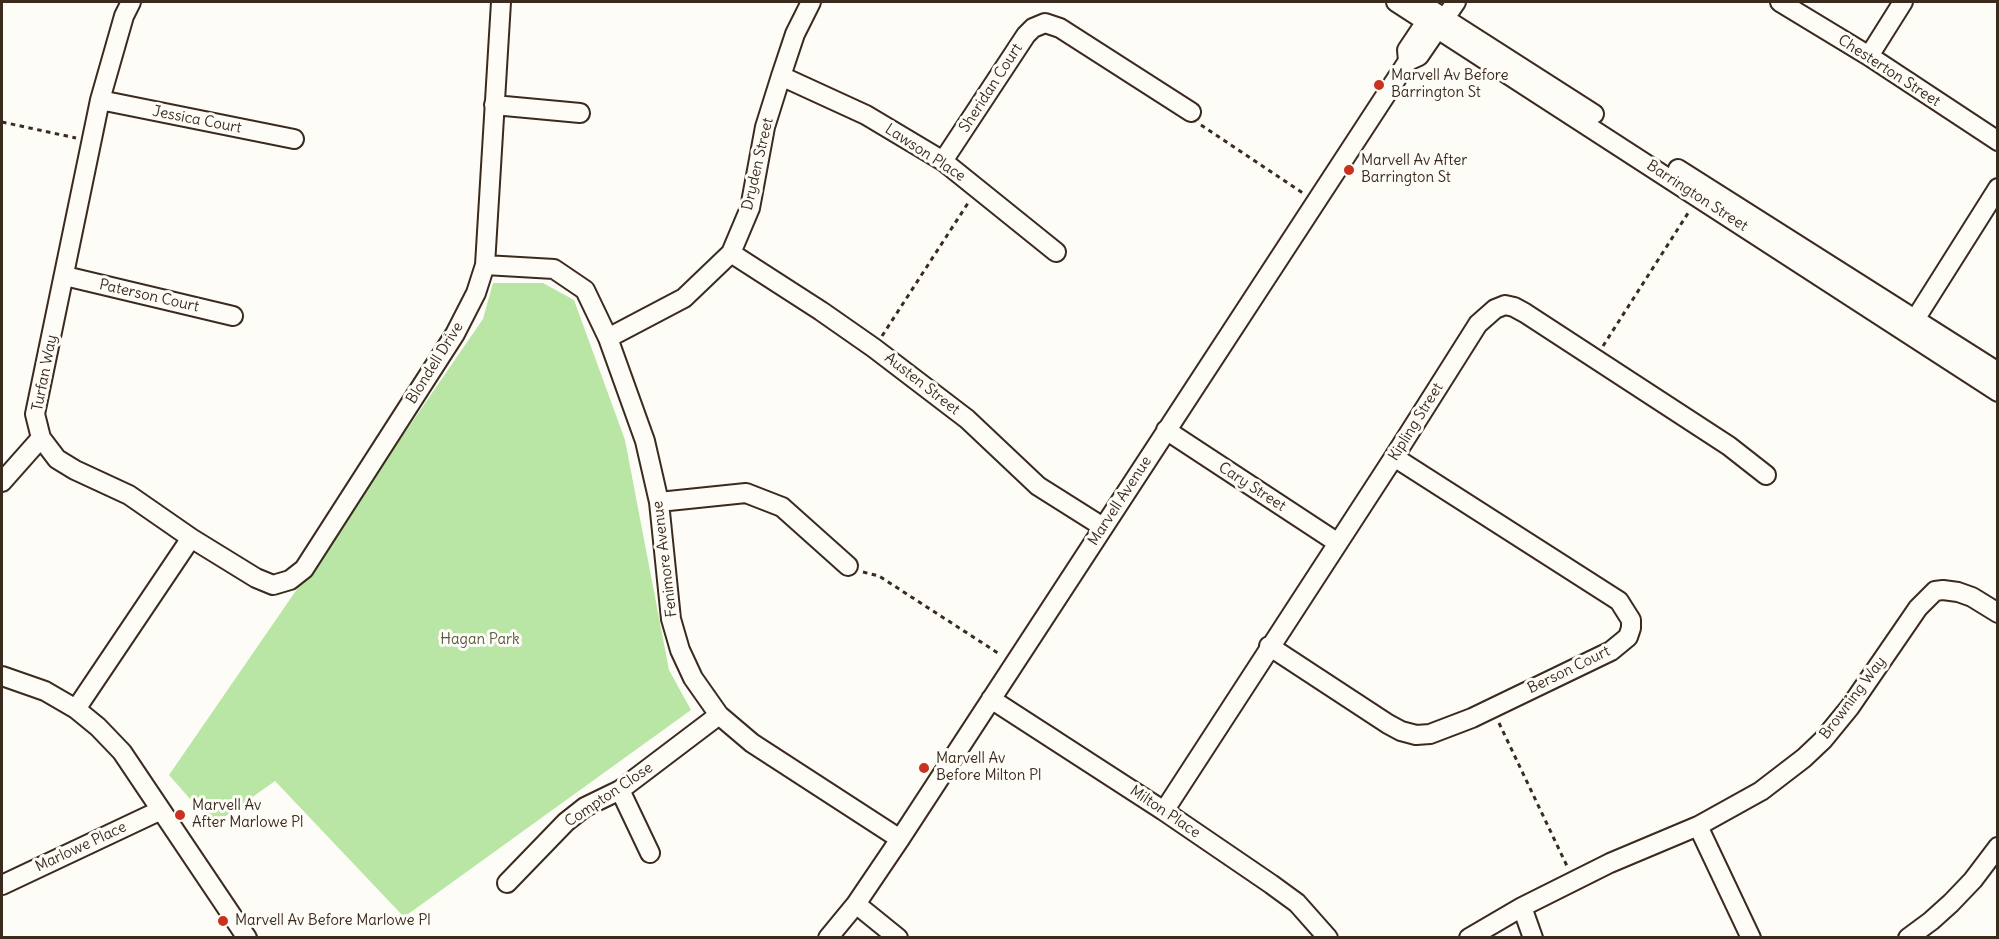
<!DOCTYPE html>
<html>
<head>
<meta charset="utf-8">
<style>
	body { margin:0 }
	#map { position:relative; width:1999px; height:939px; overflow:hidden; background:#fdfcf7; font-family:Delius,sans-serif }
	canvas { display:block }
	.frame { position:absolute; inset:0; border:3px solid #3b2a1e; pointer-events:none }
</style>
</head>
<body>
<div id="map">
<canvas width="1999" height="939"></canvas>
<div class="frame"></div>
</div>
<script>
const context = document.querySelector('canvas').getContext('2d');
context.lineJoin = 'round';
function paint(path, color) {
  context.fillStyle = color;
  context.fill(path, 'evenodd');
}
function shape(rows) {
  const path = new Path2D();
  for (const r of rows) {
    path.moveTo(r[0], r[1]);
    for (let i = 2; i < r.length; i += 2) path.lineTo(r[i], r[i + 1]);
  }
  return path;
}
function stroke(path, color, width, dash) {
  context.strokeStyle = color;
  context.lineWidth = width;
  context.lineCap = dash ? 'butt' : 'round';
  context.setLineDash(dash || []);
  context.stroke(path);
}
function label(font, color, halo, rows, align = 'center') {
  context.font = font + ' Delius,sans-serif';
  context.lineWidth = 6;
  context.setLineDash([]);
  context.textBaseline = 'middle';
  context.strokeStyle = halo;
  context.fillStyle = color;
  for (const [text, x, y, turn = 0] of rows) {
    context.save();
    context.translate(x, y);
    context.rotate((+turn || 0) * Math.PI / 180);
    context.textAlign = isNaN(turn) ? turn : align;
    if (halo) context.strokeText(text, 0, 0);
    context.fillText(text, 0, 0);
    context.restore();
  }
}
paint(shape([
	[493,283,543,283,574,300,625,440,669,670,691,710,404,917,275,781,213,825,169,775,483,319]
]), '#b9e6a4');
const minor = shape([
	[1396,2,1998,392],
	[1419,2,1594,114],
	[1780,2,1869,56,1998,141],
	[1869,56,1903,2],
	[1408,61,1407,50,1433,11],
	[781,76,866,115,943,161,1056,252],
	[100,100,294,139],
	[494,105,580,113],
	[943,161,1026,35,1033,28,1045,23,1060,28,1191,112],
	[1678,169,1998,372],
	[731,253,821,311,874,348,967,419,1038,486,1103,527],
	[485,265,554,269,585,290,608,338,645,441,659,502,671,619,680,650,693,678,719,715,752,743,900,839],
	[65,276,233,316],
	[1909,329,1998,188],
	[608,338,684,298,731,253,750,208,765,127,781,76,795,34,811,2],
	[1166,430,1338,543],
	[2,482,41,438],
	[659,502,746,493,782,507,848,566],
	[191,538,256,578,273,585,290,580,304,569,455,334,476,293,485,265,501,2],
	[1269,646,1388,724,1401,731,1416,735,1430,734,1472,718,1611,651,1628,637,1631,628,1631,620,1619,601,1394,457],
	[2,676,45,691,76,709,98,727,122,752,247,938],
	[991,699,1164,811,1271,884,1297,903,1328,938],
	[76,709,191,538,129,495,75,470,57,459,41,438,35,414,100,100,124,16,131,2],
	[620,790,650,853],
	[1164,811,1394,457,1478,324,1495,309,1505,305,1514,307,1525,313,1729,446,1766,475],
	[1698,826,1751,938],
	[507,883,566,822,585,807,620,790,719,715],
	[2,885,161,810],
	[856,904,898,938],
	[1522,907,1533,938],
	[828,938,856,904,900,839,1408,61,1419,56,1456,2],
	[1469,938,1522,907,1610,863,1698,826,1761,791,1804,758,1823,740,1850,707,1918,608,1935,591,1943,590,1958,592,1972,597,1998,613],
	[1908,938,1931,921,1951,903,1973,880,1998,847]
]);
stroke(minor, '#3b2a1e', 22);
stroke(shape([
	[2,122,76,138],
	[1201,125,1303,193],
	[882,336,970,200],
	[1603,346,1690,210],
	[863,572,879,576,1001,655],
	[1499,723,1567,866]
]), '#3b2a1e', 3, [4.5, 4.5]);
stroke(minor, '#fdfcf7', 18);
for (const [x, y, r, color] of [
	[1379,85,6,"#c8321e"],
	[1349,170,6,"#c8321e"],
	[924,768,6,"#c8321e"],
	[180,815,6,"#c8321e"],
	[223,921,6,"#c8321e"]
]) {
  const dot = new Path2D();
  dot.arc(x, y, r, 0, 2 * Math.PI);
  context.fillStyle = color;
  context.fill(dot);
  stroke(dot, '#fdfcf7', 2);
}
label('15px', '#3b2a1e', '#fdfcf7', [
	["Chesterton Street",1889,71,33],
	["Sheridan Court",991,88,-57],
	["Jessica Court",197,120,11],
	["Lawson Place",925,153,33],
	["Dryden Street",758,164,-77],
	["Barrington Street",1697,196,33],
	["Paterson Court",149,296,13],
	["Blondell Drive",435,363,-58],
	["Turfan Way",45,373,-79],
	["Austen Street",922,384,38],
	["Kipling Street",1416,422,-58],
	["Cary Street",1252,487,33],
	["Marvell Avenue",1120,501,-57],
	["Fenimore Avenue",665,559,-97],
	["Berson Court",1569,670,-26],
	["Browning Way",1853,698,-53],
	["Compton Close",609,795,-34],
	["Milton Place",1165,812,34],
	["Marlowe Place",81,847,-25]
]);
label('15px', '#3b2a1e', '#fdfcf7', [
	["Marvell Av Before",1391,76],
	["Barrington St",1391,93],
	["Marvell Av After",1361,161],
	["Barrington St",1361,178],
	["Marvell Av",936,759],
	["Before Milton Pl",936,776],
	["Marvell Av",192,806],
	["After Marlowe Pl",192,823],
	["Marvell Av Before Marlowe Pl",235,921]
], 'left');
label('15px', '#5a5940', '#fdfcf7', [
	["Hagan Park",480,640]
]);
</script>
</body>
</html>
